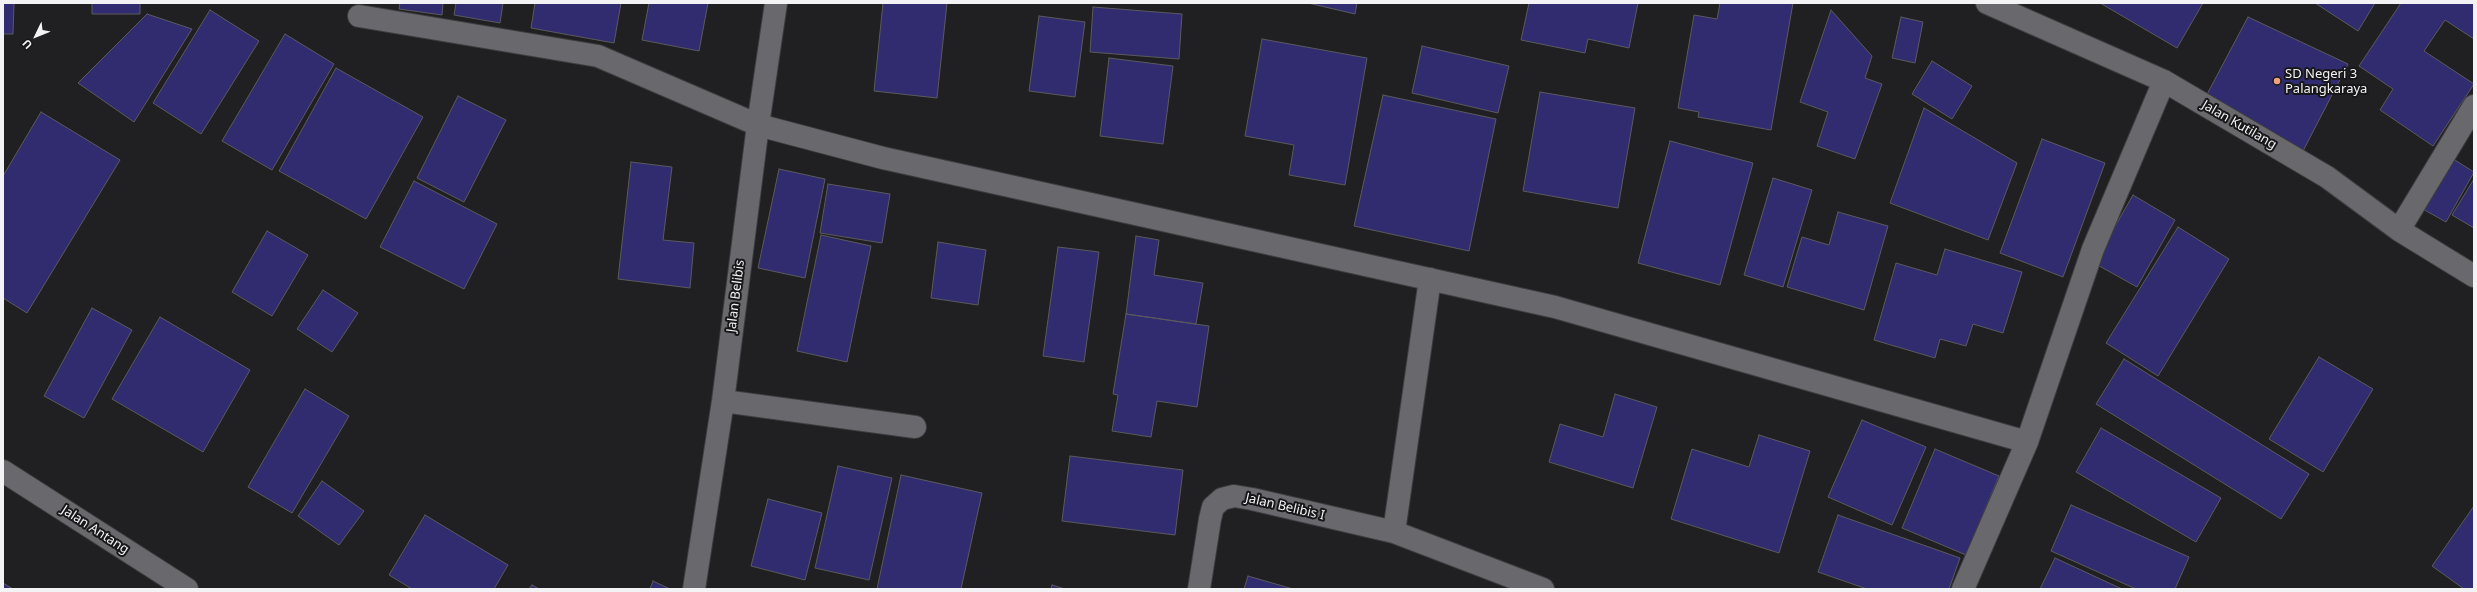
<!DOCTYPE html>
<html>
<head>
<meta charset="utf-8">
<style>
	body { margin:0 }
	#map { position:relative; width:2477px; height:592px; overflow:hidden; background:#202023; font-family:"Noto Sans",sans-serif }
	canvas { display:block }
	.frame { position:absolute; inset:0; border:4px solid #f3f3f5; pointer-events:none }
	.north { position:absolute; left:16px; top:16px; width:40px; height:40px; -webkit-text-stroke:3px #17171a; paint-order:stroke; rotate:227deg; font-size:11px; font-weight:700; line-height:16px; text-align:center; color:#f3f3f5 }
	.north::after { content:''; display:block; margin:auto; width:14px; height:18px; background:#f3f3f5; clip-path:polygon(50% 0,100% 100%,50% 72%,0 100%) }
</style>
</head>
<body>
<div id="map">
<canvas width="2477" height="592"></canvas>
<div class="frame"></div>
<div class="north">U</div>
</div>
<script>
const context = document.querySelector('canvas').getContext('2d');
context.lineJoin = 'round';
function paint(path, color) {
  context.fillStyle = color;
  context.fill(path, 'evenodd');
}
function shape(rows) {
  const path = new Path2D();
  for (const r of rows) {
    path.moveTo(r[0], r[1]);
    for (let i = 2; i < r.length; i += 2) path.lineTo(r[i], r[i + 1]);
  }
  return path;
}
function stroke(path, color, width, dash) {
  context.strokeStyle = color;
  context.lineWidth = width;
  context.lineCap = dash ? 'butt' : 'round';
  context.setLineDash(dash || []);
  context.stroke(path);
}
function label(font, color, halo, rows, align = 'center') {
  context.font = font + ' "Noto Sans",sans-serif';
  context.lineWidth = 4;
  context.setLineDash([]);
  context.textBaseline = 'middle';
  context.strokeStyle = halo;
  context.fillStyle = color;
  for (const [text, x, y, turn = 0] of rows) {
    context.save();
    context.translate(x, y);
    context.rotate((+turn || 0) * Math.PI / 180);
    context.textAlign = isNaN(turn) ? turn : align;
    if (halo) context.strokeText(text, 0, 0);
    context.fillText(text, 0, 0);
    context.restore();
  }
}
const building = shape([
	[3,3,14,3,13,34,3,34,3,3],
	[92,3,140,3,140,14,92,14,92,3],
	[400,3,443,3,442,15,399,9,400,3],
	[456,3,503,3,500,23,454,15,456,3],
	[535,3,621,3,614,43,531,28,535,3],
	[649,3,708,3,699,51,642,40,649,3],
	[883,3,947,3,937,98,874,91,883,3],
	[1308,3,1357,3,1355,14,1308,3],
	[1529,3,1638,3,1629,48,1588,39,1585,53,1521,40,1529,3],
	[1720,3,1793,3,1771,130,1698,117,1699,112,1678,108,1694,15,1717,19,1720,3],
	[2100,3,2203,3,2177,48,2100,3],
	[2315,3,2375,3,2358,31,2315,3],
	[2401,3,2474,3,2474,39,2445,20,2424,51,2474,84,2433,146,2380,110,2393,89,2359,66,2401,3],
	[1093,7,1182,14,1179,59,1090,52,1093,7],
	[210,10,259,41,201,134,153,103,210,10],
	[1831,10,1872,56,1865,78,1882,84,1855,159,1817,146,1828,112,1800,102,1831,10],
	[147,14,192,29,134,122,78,83,147,14],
	[1039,16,1085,22,1075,97,1029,91,1039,16],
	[1901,17,1923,22,1915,63,1892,58,1901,17],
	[2248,17,2348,64,2303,151,2205,98,2248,17],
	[285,34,334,64,272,170,222,141,285,34],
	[1262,39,1367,58,1345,185,1289,175,1294,145,1245,136,1262,39],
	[1422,46,1509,66,1498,113,1412,93,1422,46],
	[1109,58,1173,66,1163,144,1100,136,1109,58],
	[1932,61,1972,86,1952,119,1912,94,1932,61],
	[336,68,423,117,366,219,279,171,336,68],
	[1540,92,1635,108,1618,208,1523,191,1540,92],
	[1383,95,1496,119,1469,251,1354,226,1383,95],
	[458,96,506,120,464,202,417,178,458,96],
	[1924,108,2017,163,1988,240,1890,203,1924,108],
	[41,112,120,160,27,313,3,298,3,176,41,112],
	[2042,139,2105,163,2063,277,2000,253,2042,139],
	[1670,141,1753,163,1720,285,1638,263,1670,141],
	[2450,157,2474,172,2446,222,2421,208,2450,157],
	[631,162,672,167,663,240,694,243,690,288,618,279,631,162],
	[779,169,825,179,805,278,758,268,779,169],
	[1773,178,1812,190,1783,287,1744,275,1773,178],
	[2474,179,2474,228,2452,215,2474,179],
	[414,181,497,224,464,289,380,247,414,181],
	[828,184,890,194,882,243,820,233,828,184],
	[2133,195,2175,220,2137,287,2094,263,2133,195],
	[1838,212,1888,226,1864,310,1787,287,1802,237,1829,245,1838,212],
	[2178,227,2229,259,2158,376,2106,343,2178,227],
	[267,231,308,255,272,316,232,292,267,231],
	[821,235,871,246,847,362,797,351,821,235],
	[1136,236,1159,240,1154,275,1203,283,1196,324,1126,314,1136,236],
	[938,242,986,250,978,305,931,298,938,242],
	[1058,247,1099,252,1084,362,1043,356,1058,247],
	[1945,249,2022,272,2003,333,1973,324,1966,346,1940,339,1935,358,1874,340,1896,263,1937,275,1945,249],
	[323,290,358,313,332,352,297,329,323,290],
	[92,308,132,330,84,418,44,396,92,308],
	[1126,314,1209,326,1197,407,1157,401,1151,437,1112,431,1118,395,1113,394,1126,314],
	[160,317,250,370,203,452,112,399,160,317],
	[2319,357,2373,389,2323,472,2269,439,2319,357],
	[2124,359,2309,474,2281,519,2096,404,2124,359],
	[305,389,349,416,292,513,248,487,305,389],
	[1615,394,1657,407,1633,488,1549,462,1560,424,1603,437,1615,394],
	[1862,420,1926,447,1892,525,1828,497,1862,420],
	[2101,428,2221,498,2196,542,2076,472,2101,428],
	[1759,435,1810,451,1779,553,1671,519,1692,449,1749,467,1759,435],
	[1935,449,1999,476,1966,555,1902,528,1935,449],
	[1070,456,1183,470,1175,535,1062,521,1070,456],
	[838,466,892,478,869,580,815,568,838,466],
	[901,475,982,493,961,589,877,589,901,475],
	[322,481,364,511,339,545,298,516,322,481],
	[768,499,822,513,805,580,751,566,768,499],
	[2071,505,2189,557,2175,589,2136,589,2051,551,2071,505],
	[2474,506,2474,589,2464,589,2432,566,2474,506],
	[425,515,508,565,494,589,412,589,389,575,425,515],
	[1838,515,1960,558,1949,589,1867,589,1818,572,1838,515],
	[2055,558,2122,589,2040,589,2055,558],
	[1248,576,1293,589,1244,589,1248,576],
	[653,581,670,589,650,589,653,581],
	[3,583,13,589,3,589,3,583],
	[532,585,539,589,529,589,532,585],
	[1052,585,1065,589,1051,589,1052,585]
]);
paint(building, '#312c70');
stroke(building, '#5a5a5d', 1);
const minor = shape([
	[1987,3,2164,81,2327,177,2399,230,2474,276],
	[359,16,598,56,758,125,883,158,1555,307,2027,442],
	[2399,230,2474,106],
	[1430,279,1394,532,1543,589],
	[723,401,915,427],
	[3,471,187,589],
	[694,589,723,401,758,125,776,3],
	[1199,589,1210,519,1213,507,1222,499,1234,496,1252,499,1394,532],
	[1963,589,2027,442,2093,249,2164,81]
]);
stroke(minor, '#3d3d3f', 24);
stroke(minor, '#69696d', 22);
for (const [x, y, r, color] of [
	[2277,81,4,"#f0a27a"]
]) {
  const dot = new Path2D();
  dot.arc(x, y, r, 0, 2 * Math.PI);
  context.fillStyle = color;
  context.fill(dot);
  stroke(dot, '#17171a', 1.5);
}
label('13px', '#f3f3f5', '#17171a', [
	["SD Negeri 3",2285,74],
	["Palangkaraya",2285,89]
], 'left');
label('13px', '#f3f3f5', '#17171a', [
	["Jalan Kutilang",2239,125,30],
	["Jalan Belibis",736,296,-83],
	["Jalan Belibis I",1285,507,13],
	["Jalan Antang",95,530,33]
]);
</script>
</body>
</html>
